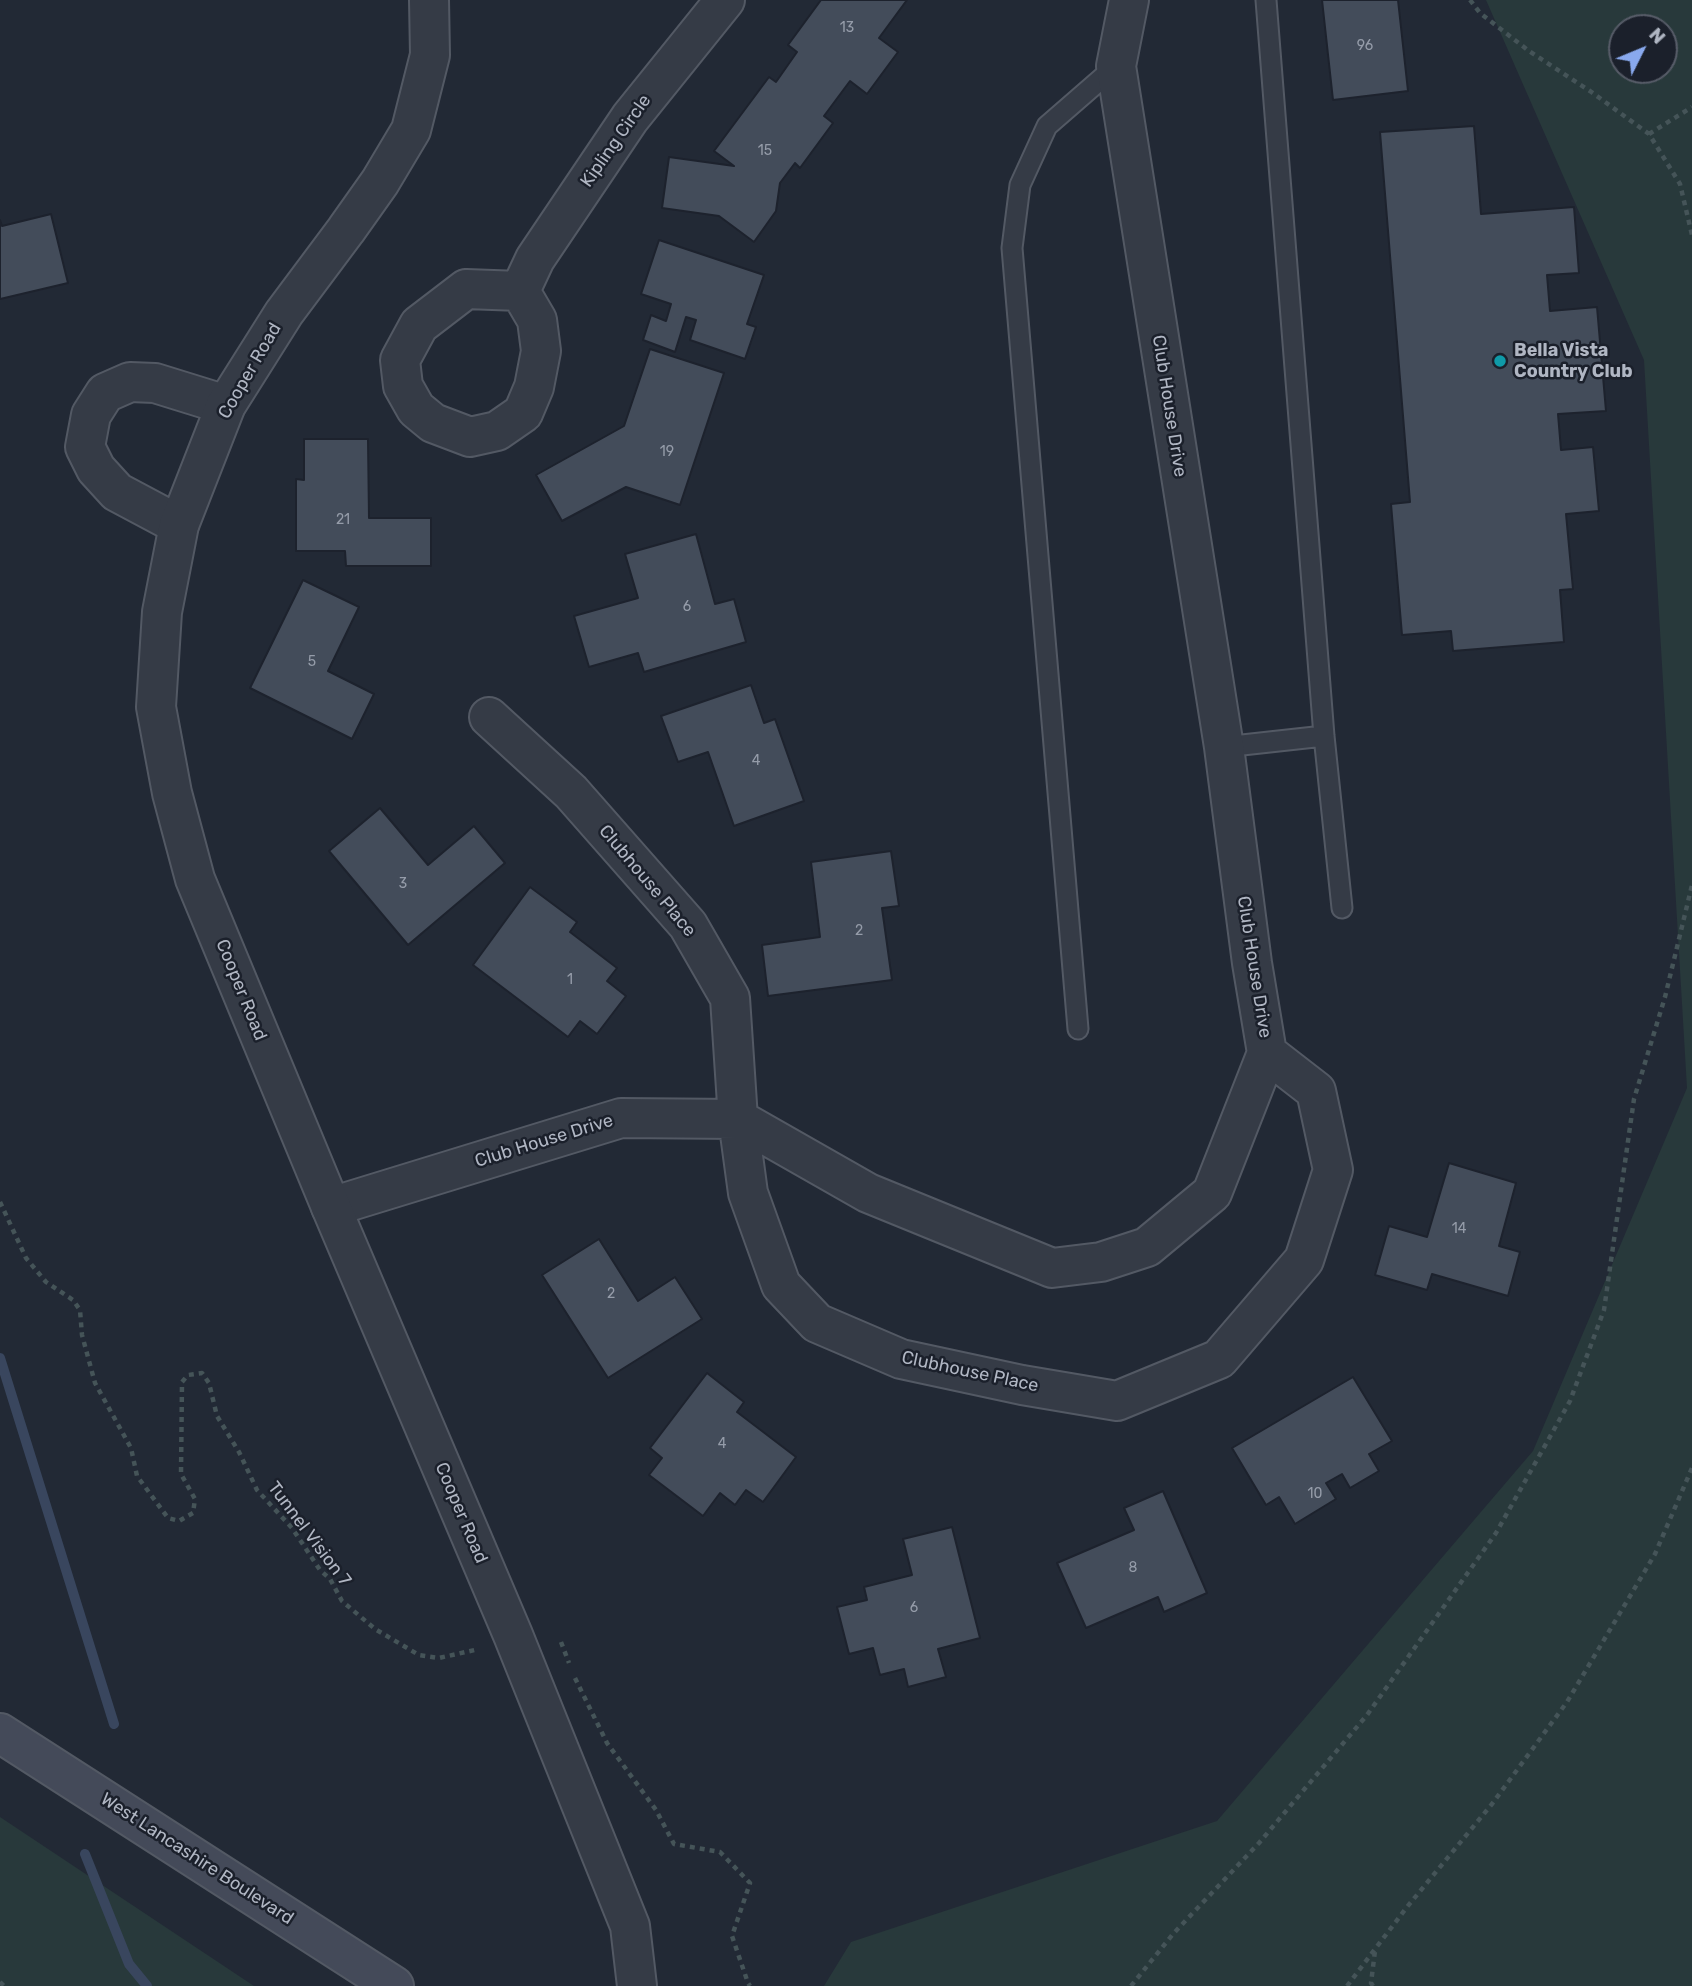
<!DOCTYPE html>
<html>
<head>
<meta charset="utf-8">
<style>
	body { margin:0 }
	#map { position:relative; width:1692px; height:1986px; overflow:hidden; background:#222935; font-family:Rubik,sans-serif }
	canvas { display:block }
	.north { position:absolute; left:1608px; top:14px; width:70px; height:70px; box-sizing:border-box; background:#1b202b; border:2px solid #575c68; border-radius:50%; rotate:47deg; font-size:19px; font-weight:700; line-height:28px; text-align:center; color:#b0b6c3 }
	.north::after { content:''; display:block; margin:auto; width:24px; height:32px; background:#89a9ee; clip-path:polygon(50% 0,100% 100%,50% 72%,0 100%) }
</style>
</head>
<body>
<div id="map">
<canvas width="1692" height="1986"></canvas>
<div class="north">N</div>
</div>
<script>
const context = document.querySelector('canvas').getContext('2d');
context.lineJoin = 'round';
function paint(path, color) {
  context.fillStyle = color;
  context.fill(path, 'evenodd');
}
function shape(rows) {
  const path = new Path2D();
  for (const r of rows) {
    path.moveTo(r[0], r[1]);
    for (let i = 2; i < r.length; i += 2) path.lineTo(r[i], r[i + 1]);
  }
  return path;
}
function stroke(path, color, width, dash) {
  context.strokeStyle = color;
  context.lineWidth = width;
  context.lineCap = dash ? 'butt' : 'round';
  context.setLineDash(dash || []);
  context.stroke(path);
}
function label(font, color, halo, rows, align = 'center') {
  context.font = font + ' Rubik,sans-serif';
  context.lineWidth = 5;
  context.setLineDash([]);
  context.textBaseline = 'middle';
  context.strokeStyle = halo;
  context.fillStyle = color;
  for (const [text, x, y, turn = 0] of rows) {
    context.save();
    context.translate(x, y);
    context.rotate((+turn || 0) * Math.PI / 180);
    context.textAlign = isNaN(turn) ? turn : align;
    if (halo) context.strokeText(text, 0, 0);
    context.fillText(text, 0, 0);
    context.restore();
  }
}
paint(shape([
	[1486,0,1692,0,1692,1986,824,1986,851,1942,1217,1821,1533,1451,1687,1088,1644,360],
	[1664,28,1664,70,1622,70,1622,28],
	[0,1817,254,1986,0,1986]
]), '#28393b');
stroke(shape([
	[0,1358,114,1724],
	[85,1854,129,1964,147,1986]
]), '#39465e', 10);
const building = shape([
	[821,0,907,0,879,38,898,52,867,94,850,81,824,116,833,123,800,168,795,163,780,183,776,211,754,242,719,216,662,208,669,157,734,166,714,151,769,77,776,82,797,52,788,45,821,0],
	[1322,0,1398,0,1408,91,1333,100,1322,0],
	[1474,126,1481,214,1574,207,1579,273,1547,275,1550,311,1597,307,1606,411,1558,414,1561,450,1593,447,1599,511,1566,514,1573,589,1560,590,1564,642,1453,651,1451,631,1402,635,1391,504,1410,502,1380,132,1474,126],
	[51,214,68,283,0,299,0,220,2,226,51,214],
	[659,240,764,275,747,324,756,327,745,359,690,340,696,320,686,317,675,352,643,340,651,315,666,321,671,304,641,294,659,240],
	[650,349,724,373,680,505,626,487,562,521,536,475,624,426,650,349],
	[304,439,368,439,369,518,431,518,431,566,346,566,345,551,296,551,296,479,304,480,304,439],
	[696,534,715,604,734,599,746,642,644,672,638,653,589,667,574,616,638,598,625,554,696,534],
	[303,580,359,607,328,671,374,694,352,739,250,688,303,580],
	[751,685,764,723,775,719,804,801,734,826,708,752,678,762,661,716,751,685],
	[380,808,428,865,474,826,505,863,408,945,329,851,380,808],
	[891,851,899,906,882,908,892,980,768,996,762,945,820,937,811,862,891,851],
	[530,887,577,922,570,932,617,968,607,981,626,996,597,1034,580,1021,568,1037,473,965,530,887],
	[1449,1163,1516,1183,1499,1246,1520,1252,1508,1296,1432,1274,1427,1290,1375,1275,1389,1226,1427,1237,1449,1163],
	[599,1239,638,1301,675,1277,702,1319,608,1378,542,1275,599,1239],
	[707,1373,744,1402,737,1412,796,1457,763,1502,746,1490,735,1505,720,1493,703,1516,649,1475,662,1458,650,1448,707,1373],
	[1353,1377,1392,1441,1369,1454,1379,1471,1350,1488,1342,1474,1326,1483,1336,1499,1295,1524,1279,1497,1266,1505,1232,1448,1353,1377],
	[1163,1491,1207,1593,1164,1612,1158,1597,1086,1628,1057,1563,1134,1530,1124,1508,1163,1491],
	[952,1527,980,1638,938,1649,946,1677,908,1687,904,1669,880,1675,873,1648,849,1654,837,1607,867,1600,864,1587,912,1575,903,1539,952,1527]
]);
paint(building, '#434c5a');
stroke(building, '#1d222d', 2);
const service = shape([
	[1266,0,1324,736,1342,908],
	[1224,747,1324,736],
	[1078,1029,1012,248,1020,185,1047,126,1116,66]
]);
const minor = shape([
	[466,289,520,291,537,320,541,351,534,387,523,413,497,431,470,437,433,423,416,409,403,386,400,360,419,325,466,289],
	[520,291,535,259,630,118,725,0],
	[179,525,117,492,96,469,85,447,91,415,105,393,130,382,155,383,226,405],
	[489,717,571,792,688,925,730,998,738,1119,748,1193,781,1285,817,1323,901,1359,1022,1385,1117,1401,1219,1359,1304,1260,1333,1170,1316,1091,1267,1053],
	[331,1207,621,1118,738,1119,868,1193,1052,1268,1101,1262,1147,1247,1212,1193,1267,1053,1252,963,1224,747,1116,66,1129,0]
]);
const tertiary = shape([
	[429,0,430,55,411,130,380,182,346,230,284,313,226,405,179,525,162,612,156,707,172,793,195,879,331,1207,513,1635,630,1926,637,1986]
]);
const secondary = shape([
	[0,1733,394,1986]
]);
stroke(service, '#535964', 23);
stroke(minor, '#535964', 42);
stroke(tertiary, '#535964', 42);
stroke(secondary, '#535964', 42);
stroke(shape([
	[1470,0,1480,13,1529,51,1590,91,1649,134,1680,184,1692,235],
	[1649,134,1692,107],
	[0,1202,26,1258,46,1282,73,1300,80,1310,82,1335,95,1383,131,1448,137,1476,168,1518,179,1521,193,1513,195,1499,181,1474,182,1382,188,1375,202,1373,209,1383,217,1416,239,1452,257,1490,292,1528,320,1570,330,1579,342,1601,375,1629,419,1655,439,1658,479,1649],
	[561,1642,569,1663],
	[575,1678,607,1743,656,1810,674,1844,720,1852,750,1883,732,1936,748,1983,750,1986],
	[0,1982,4,1986],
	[1131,1986,1173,1934,1259,1843,1367,1715,1496,1533,1570,1401,1604,1310,1634,1099,1665,997,1692,885],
	[1347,1986,1407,1907,1492,1804,1567,1702,1655,1554,1692,1468],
	[1373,1986,1371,1983,1375,1951]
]), '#455458', 4.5, [5, 5]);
stroke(service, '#353b46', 19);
stroke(minor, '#353b46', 38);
stroke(tertiary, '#353b46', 38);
stroke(secondary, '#444a59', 38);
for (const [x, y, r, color] of [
	[1500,361,7,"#0f9aa8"]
]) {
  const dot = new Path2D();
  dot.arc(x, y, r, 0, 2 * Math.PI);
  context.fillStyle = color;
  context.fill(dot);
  stroke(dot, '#1b202b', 2.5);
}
label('14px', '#959ca9', null, [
	["13",847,28],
	["96",1365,46],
	["15",765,151],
	["19",667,452],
	["21",343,520],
	["6",687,607],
	["5",312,662],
	["4",756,761],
	["3",403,884],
	["2",859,931],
	["1",570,980],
	["14",1459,1229],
	["2",611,1294],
	["4",722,1444],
	["10",1315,1494],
	["8",1133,1568],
	["6",914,1608]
]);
label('18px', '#b0b6c3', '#1b202b', [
	["Kipling Circle",616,141,-55],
	["Cooper Road",250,371,-60],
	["Club House Drive",1169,406,81],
	["Clubhouse Place",647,881,50],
	["Club House Drive",1254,967,81],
	["Cooper Road",241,990,68],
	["Club House Drive",544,1141,-17],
	["Clubhouse Place",970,1372,12],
	["Cooper Road",461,1513,67],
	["Tunnel Vision 7",309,1534,53],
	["West Lancashire Boulevard",197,1859,33]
]);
label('bold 18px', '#b0b6c3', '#1b202b', [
	["Bella Vista",1514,351],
	["Country Club",1514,372]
], 'left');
</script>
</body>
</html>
